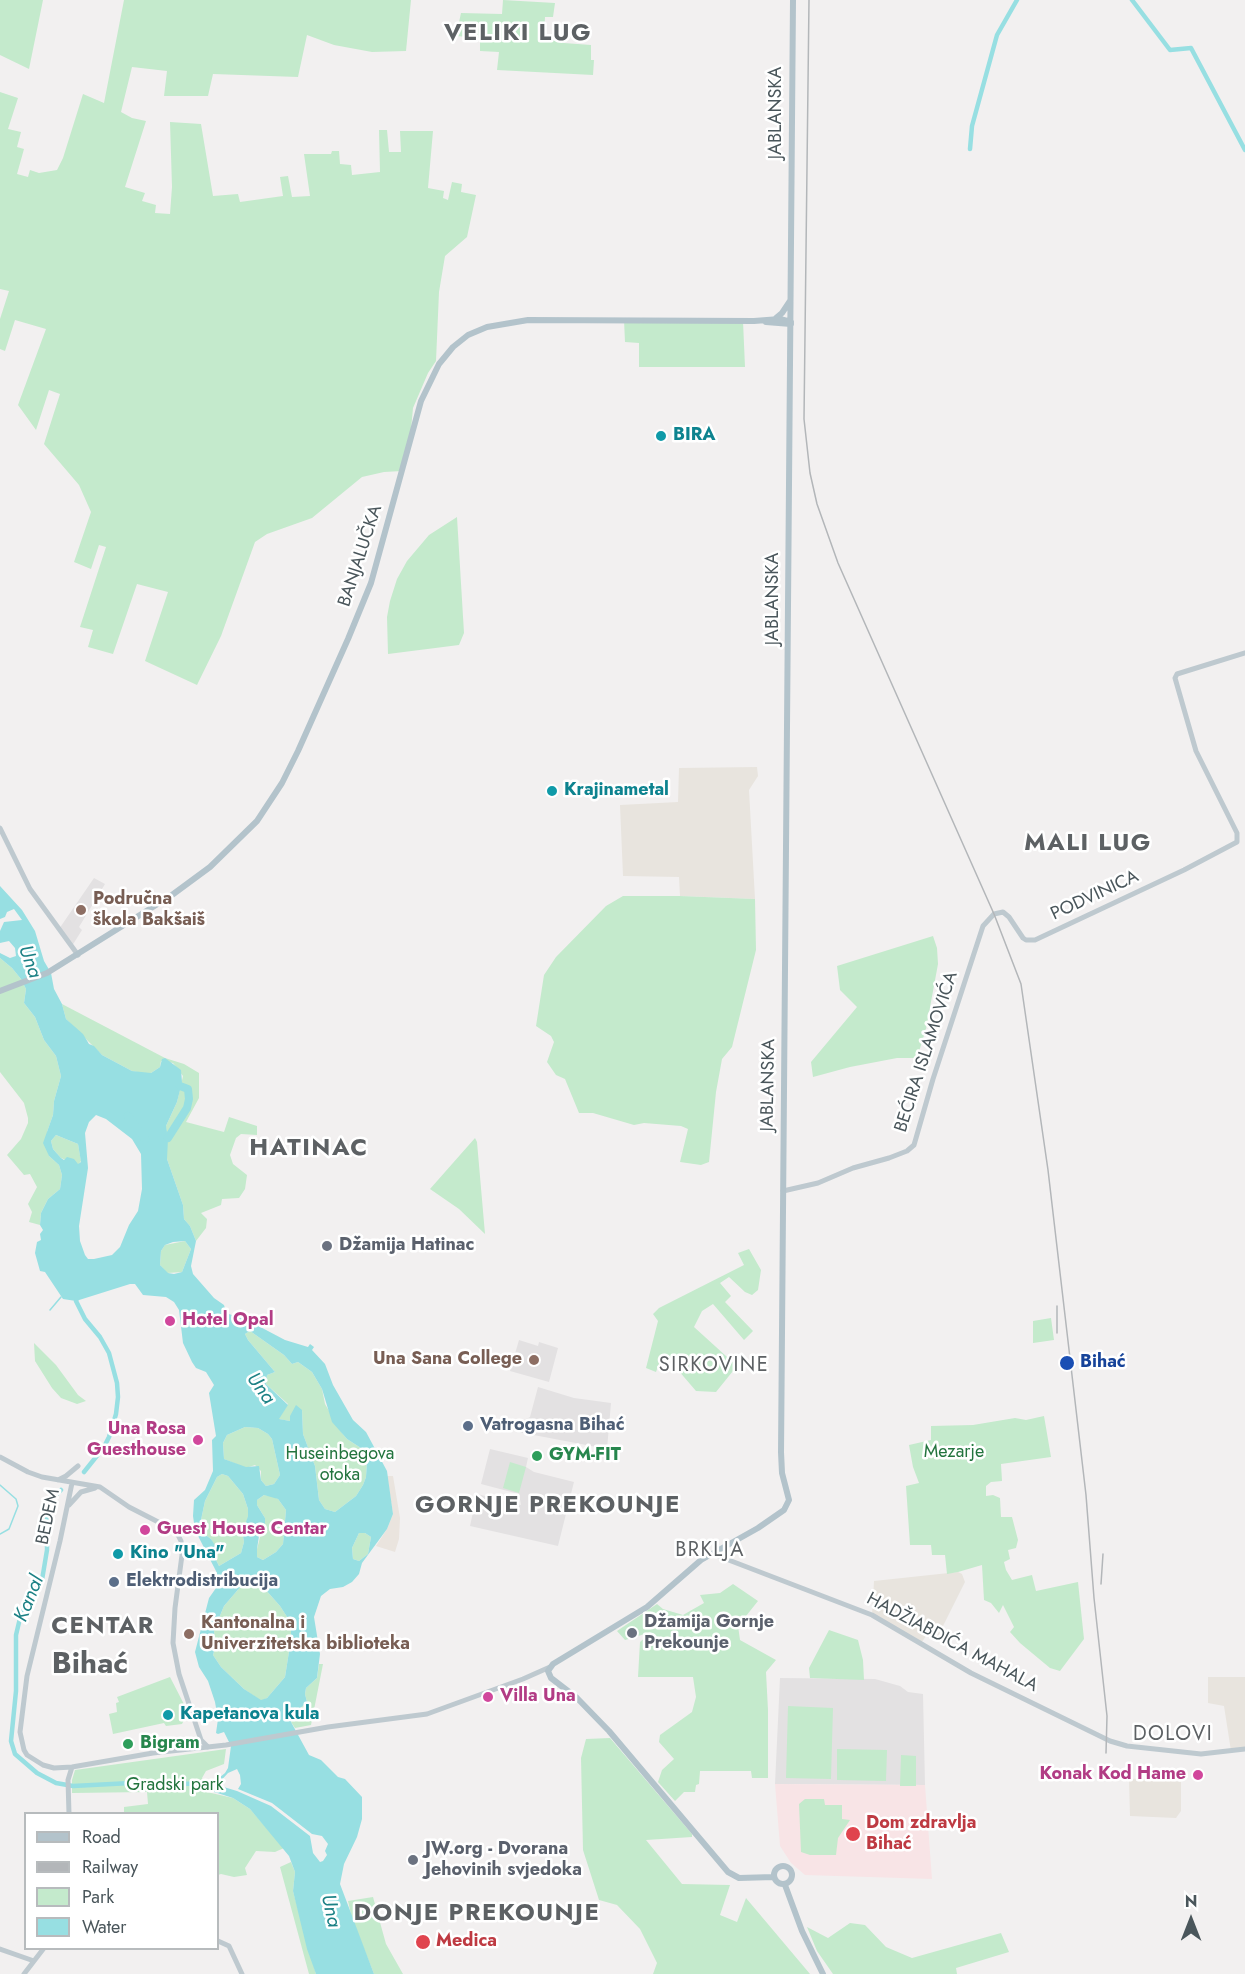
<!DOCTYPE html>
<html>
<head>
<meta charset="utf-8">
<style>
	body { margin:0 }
	#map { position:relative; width:1245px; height:1974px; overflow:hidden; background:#f2f0f0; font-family:Jost,sans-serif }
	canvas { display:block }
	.legend { position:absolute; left:24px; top:1812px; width:195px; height:138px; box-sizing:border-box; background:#fff; border:2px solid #b7bbbd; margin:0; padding:8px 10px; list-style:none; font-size:18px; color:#4a565b }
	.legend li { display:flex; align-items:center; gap:12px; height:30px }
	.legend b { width:30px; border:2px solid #b7bbbd }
	.north { position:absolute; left:1161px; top:1890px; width:60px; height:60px; -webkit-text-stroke:4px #fff; paint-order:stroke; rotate:0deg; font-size:16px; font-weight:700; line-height:24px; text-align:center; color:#4a565b }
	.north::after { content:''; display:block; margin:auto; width:21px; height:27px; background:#4a565b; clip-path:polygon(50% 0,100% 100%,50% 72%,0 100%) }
</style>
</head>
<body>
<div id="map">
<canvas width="1245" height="1974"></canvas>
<ul class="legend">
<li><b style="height:8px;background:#b3c3cb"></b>Road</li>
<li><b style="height:8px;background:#b3b6b9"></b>Railway</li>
<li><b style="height:16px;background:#c4eacc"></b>Park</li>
<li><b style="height:16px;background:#97dfe2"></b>Water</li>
</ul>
<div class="north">N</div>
</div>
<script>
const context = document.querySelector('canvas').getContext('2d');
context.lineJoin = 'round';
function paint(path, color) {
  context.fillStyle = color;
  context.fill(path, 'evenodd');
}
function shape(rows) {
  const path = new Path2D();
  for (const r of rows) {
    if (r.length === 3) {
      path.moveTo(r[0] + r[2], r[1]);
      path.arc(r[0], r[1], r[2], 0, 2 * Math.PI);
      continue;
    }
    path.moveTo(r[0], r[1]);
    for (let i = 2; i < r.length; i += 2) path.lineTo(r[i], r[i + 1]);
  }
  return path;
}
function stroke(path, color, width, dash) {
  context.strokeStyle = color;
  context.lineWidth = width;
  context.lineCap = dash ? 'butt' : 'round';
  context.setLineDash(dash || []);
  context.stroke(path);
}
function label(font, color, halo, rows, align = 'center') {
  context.font = font + ' Jost,sans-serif';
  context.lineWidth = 5;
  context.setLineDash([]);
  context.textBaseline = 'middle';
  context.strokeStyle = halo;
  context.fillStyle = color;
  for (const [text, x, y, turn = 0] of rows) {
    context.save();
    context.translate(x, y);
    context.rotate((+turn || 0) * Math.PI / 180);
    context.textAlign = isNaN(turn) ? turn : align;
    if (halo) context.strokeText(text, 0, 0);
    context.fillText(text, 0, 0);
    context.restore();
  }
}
paint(shape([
	[757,767,758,776,749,790,755,899,680,896,679,877,623,876,620,805,678,802,679,768],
	[958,1572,962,1574,965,1582,936,1640,927,1635,921,1643,872,1615,874,1581],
	[1208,1677,1245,1677,1245,1749,1231,1751,1224,1706,1208,1703],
	[1151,1778,1181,1782,1181,1811,1176,1818,1130,1816,1129,1779]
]), '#e8e4de');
paint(shape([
	[94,878,105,884,79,927,82,930,72,946,59,929],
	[519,1340,538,1346,539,1342,558,1348,549,1382,510,1371],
	[538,1387,574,1398,611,1403,607,1449,518,1432,520,1422,530,1417],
	[490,1449,528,1458,526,1467,534,1472,574,1482,558,1546,470,1526,477,1494,521,1505,519,1494,481,1484],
	[780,1678,875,1679,900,1686,908,1692,923,1694,925,1785,775,1784]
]), '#e3e1e2');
paint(shape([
	[775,1784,925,1785,932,1879,805,1875,791,1863,780,1846]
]), '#f8e4e6');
paint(shape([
	[0,0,43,0,29,69,0,55],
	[124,0,411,0,406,51,372,52,334,45,307,35,298,77,213,74,208,96,164,96,167,71,132,67,121,112,132,118,146,121,125,187,145,193,142,201,156,205,155,213,170,214,172,187,170,122,201,124,213,196,238,194,240,202,283,196,280,177,288,176,292,197,310,196,304,154,331,154,332,151,339,151,340,164,351,165,352,175,380,172,379,130,387,130,389,152,401,152,400,131,433,131,428,188,444,191,443,198,448,200,452,182,462,184,461,192,476,195,467,237,445,256,439,292,436,361,428,373,413,408,410,440,402,471,384,472,362,477,312,518,267,534,255,542,221,636,197,685,145,661,168,592,137,584,113,654,88,647,93,630,80,627,106,547,99,545,91,569,74,562,91,512,79,485,44,444,60,394,49,390,36,430,18,405,46,329,15,320,5,351,0,349,0,319,9,291,0,289,0,92,18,98,8,129,21,132,17,147,24,149,17,174,28,177,30,170,39,173,57,170,63,158,83,94,104,103],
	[503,0,555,3,553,17,545,17,544,38,564,43,591,45,591,60,594,60,593,75,497,70,499,52,480,51,480,38,456,36,461,13,502,14],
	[624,320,743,321,745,367,639,367,639,343,625,342],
	[457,517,464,633,459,645,388,654,387,617,390,601,397,579,407,561,429,535],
	[623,896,680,896,755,899,756,950,732,1047,722,1059,716,1092,709,1162,701,1165,680,1162,688,1129,681,1126,644,1123,634,1125,593,1113,579,1113,565,1079,556,1075,547,1062,554,1042,551,1036,536,1026,544,975,556,957,606,906],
	[933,936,937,948,938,964,926,1029,917,1058,897,1058,850,1067,813,1077,811,1062,857,1007,840,990,837,966],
	[0,958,12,968,21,979,26,989,24,1003,35,1017,44,1040,56,1056,61,1076,54,1101,53,1115,47,1132,49,1156,59,1165,62,1175,60,1189,48,1199,41,1213,40,1225,29,1222,32,1212,28,1204,37,1187,30,1174,24,1175,7,1155,21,1139,28,1123,28,1118,24,1103,0,1072],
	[62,1004,165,1058,184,1064,199,1073,199,1098,186,1122,224,1132,229,1117,257,1126,257,1135,241,1134,236,1138,230,1155,233,1164,247,1175,245,1189,239,1198,222,1199,221,1205,201,1213,207,1219,206,1228,196,1241,190,1226,184,1219,183,1205,167,1159,166,1126,177,1102,183,1076,173,1063,161,1061,160,1067,151,1073,147,1074,132,1071,102,1055,66,1019],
	[56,1135,78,1144,81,1161,78,1165,61,1158,53,1149,51,1141],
	[475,1138,477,1142,485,1234,459,1209,430,1189],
	[185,1241,191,1249,182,1272,167,1273,160,1265,161,1251,165,1245],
	[749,1249,761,1270,758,1290,752,1295,745,1292,729,1277,720,1283,731,1296,725,1302,753,1331,744,1340,713,1304,702,1311,694,1327,737,1366,716,1392,696,1391,678,1370,674,1361,661,1358,656,1372,646,1368,658,1321,653,1314,659,1308,744,1265,738,1253],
	[1051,1318,1054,1340,1033,1343,1033,1321],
	[250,1331,284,1355,292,1364,298,1362,312,1372,322,1389,325,1404,342,1433,347,1439,364,1450,367,1461,366,1477,363,1485,356,1496,335,1512,325,1509,319,1500,315,1466,303,1434,302,1410,290,1421,278,1419,288,1404,266,1384,267,1375,275,1372,248,1340,245,1334],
	[34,1343,56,1365,78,1395,86,1401,77,1404,61,1398,52,1388,35,1361],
	[1044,1416,1051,1457,1001,1464,1002,1481,991,1482,986,1486,986,1496,993,1495,1000,1498,1001,1517,1012,1517,1018,1540,1016,1548,1008,1550,1010,1559,1004,1562,1006,1570,1012,1580,1032,1575,1036,1591,1078,1582,1084,1639,1060,1671,1050,1668,1020,1643,1010,1632,1014,1627,1003,1605,999,1613,991,1603,984,1600,982,1565,958,1572,947,1574,945,1555,932,1555,931,1545,910,1545,906,1486,919,1483,913,1467,909,1445,931,1440,931,1426,973,1425,1015,1418,1026,1420],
	[245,1427,258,1428,268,1434,272,1439,280,1475,274,1484,266,1486,261,1480,261,1471,255,1465,246,1468,224,1459,223,1443,227,1435],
	[510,1462,526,1467,519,1493,503,1488],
	[222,1474,228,1476,243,1494,248,1509,248,1516,246,1530,239,1535,243,1536,244,1542,241,1553,219,1566,216,1560,217,1555,211,1539,207,1536,201,1520,205,1501,217,1477],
	[264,1495,272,1496,278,1499,286,1510,283,1544,276,1552,263,1560,257,1557,257,1549,265,1518,257,1505,257,1500],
	[359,1533,365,1533,371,1537,368,1554,359,1561,353,1559,352,1548],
	[249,1579,257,1580,280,1606,291,1623,291,1639,285,1677,267,1698,261,1701,244,1689,221,1667,213,1655,215,1648,214,1630,224,1606,242,1585],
	[733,1584,758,1601,738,1626,740,1640,776,1660,766,1672,768,1710,768,1778,752,1778,751,1771,700,1771,699,1784,696,1785,695,1792,684,1792,675,1801,658,1782,662,1770,674,1759,659,1742,660,1735,692,1712,696,1697,693,1677,638,1677,640,1642,651,1632,625,1640,617,1631,657,1604,663,1609,683,1615,704,1603,700,1595,720,1593],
	[829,1630,858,1640,863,1660,864,1680,810,1678,809,1668],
	[319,1664,323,1664,311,1725,295,1728,291,1722,293,1715,307,1702,305,1694,306,1688,317,1678],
	[170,1677,188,1712,182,1724,166,1726,164,1723,113,1734,109,1714,117,1712,116,1703,119,1702,117,1697],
	[788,1706,833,1708,831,1779,786,1778],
	[610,1738,692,1834,692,1837,646,1840,682,1884,730,1885,720,1915,737,1922,746,1898,810,1974,653,1974,657,1963,640,1929,617,1905,599,1900,583,1850,581,1758,586,1739],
	[226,1749,224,1764,206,1771,202,1778,207,1792,233,1798,250,1809,284,1848,275,1852,256,1851,245,1868,247,1875,234,1877,221,1874,218,1875,218,1814,124,1813,124,1807,148,1804,147,1792,72,1793,72,1780,75,1770],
	[837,1749,887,1750,886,1781,837,1780],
	[901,1755,916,1756,916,1786,900,1786],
	[805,1799,824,1799,825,1805,842,1805,842,1819,850,1820,838,1838,836,1855,810,1855,801,1852,799,1804],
	[291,1862,295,1872,293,1891,316,1974,309,1974,280,1867],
	[373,1897,386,1944,403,1974,374,1974,352,1919,348,1901],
	[850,1923,865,1925,886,1947,912,1958,1001,1933,1009,1952,956,1968,957,1974,833,1974,817,1951,807,1927,828,1938]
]), '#c4eacc');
paint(shape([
	[387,1476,393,1476,400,1518,399,1539,395,1552,376,1546,387,1529,393,1514]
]), '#eae4de');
paint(shape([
	[0,886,22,910,35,931,44,961,51,973,54,989,62,1004,66,1019,83,1034,89,1044,94,1046,102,1055,132,1071,151,1073,160,1067,162,1059,165,1058,181,1070,182,1082,177,1102,166,1126,168,1139,167,1159,183,1205,184,1219,190,1226,196,1241,191,1266,193,1274,214,1298,224,1305,226,1312,229,1314,249,1321,285,1340,308,1347,310,1344,314,1347,312,1350,325,1364,333,1385,353,1420,366,1432,387,1471,393,1514,387,1529,362,1563,359,1574,352,1582,343,1587,330,1589,321,1596,314,1617,320,1654,317,1678,306,1688,305,1694,307,1702,293,1715,291,1722,309,1755,321,1760,338,1777,345,1779,362,1797,362,1819,357,1837,344,1864,340,1884,374,1974,316,1974,307,1949,293,1891,295,1872,289,1856,250,1809,233,1798,211,1791,213,1783,225,1773,228,1768,231,1746,224,1732,218,1734,216,1733,218,1719,215,1702,208,1681,199,1667,195,1652,209,1598,216,1588,217,1573,195,1530,193,1516,194,1500,205,1490,213,1471,212,1440,216,1436,209,1393,214,1385,206,1372,196,1368,192,1362,183,1343,179,1310,174,1302,166,1297,143,1295,135,1284,130,1284,76,1301,63,1299,45,1272,40,1271,35,1253,37,1242,41,1240,40,1234,43,1230,40,1225,41,1213,48,1199,60,1189,62,1175,59,1165,49,1156,43,1143,53,1115,54,1101,61,1076,56,1056,44,1040,35,1017,24,1003,26,989,21,979,12,968,0,958,0,953,10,958,16,956,15,948,9,941,0,943,0,931,4,922,22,920,14,909,7,912,5,917,0,919],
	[96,1115,106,1119,132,1139,141,1154,142,1189,138,1211,129,1225,120,1247,112,1255,94,1259,88,1259,85,1255,80,1241,79,1226,88,1168,85,1133,89,1122],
	[56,1135,78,1144,81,1162,78,1164,74,1159,67,1157,64,1160,61,1158,53,1149,51,1141],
	[185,1241,191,1249,182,1272,174,1274,168,1273,160,1265,161,1251,165,1245,173,1242],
	[250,1331,284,1355,292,1364,298,1362,312,1372,322,1389,332,1422,347,1439,364,1450,367,1461,366,1477,363,1485,356,1496,335,1512,325,1509,319,1500,315,1466,303,1434,302,1410,296,1405,290,1416,290,1421,279,1419,288,1405,266,1384,267,1375,275,1372,248,1340,245,1334],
	[245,1427,258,1428,268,1434,272,1439,280,1475,274,1484,266,1486,261,1480,259,1466,246,1467,224,1459,223,1443,227,1435],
	[222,1474,228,1476,243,1494,248,1509,248,1516,245,1525,246,1530,239,1535,243,1536,244,1542,241,1553,219,1566,216,1560,216,1547,211,1539,207,1536,201,1520,205,1501,217,1477],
	[264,1495,278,1499,286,1510,283,1544,276,1552,263,1560,257,1557,257,1549,259,1536,265,1525,265,1518,257,1505,257,1500],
	[359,1533,365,1533,371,1537,368,1554,359,1561,353,1559,352,1548],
	[249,1579,257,1580,280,1606,291,1623,291,1639,285,1677,267,1698,261,1700,244,1689,221,1667,213,1655,215,1648,214,1630,224,1606,242,1585],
	[237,1769,240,1775,241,1784,238,1789,272,1803,312,1834,322,1836,328,1844,325,1851,327,1855,323,1861,320,1862,313,1853,310,1836,271,1806,237,1791,217,1785,228,1773]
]), '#97dfe2');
stroke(shape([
	[50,1310,61,1297],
	[0,1485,16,1499,18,1506,9,1529,0,1534]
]), '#97dfe2', 1.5);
stroke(shape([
	[1132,0,1170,50,1191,48,1245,150],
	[970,149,972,126,997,35,1017,0],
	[77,1298,76,1301,85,1319,100,1337,109,1353,117,1383,118,1397,116,1414,109,1437,104,1447,84,1472],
	[61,1490,50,1501,47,1510,47,1550,42,1580,21,1614,16,1635,16,1691,11,1741,15,1754,37,1773,56,1783,73,1786,131,1783,207,1784,216,1788]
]), '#97dfe2', 4.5);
stroke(shape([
	[128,1116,145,1139],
	[168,1138,187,1108,189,1099,188,1089,180,1086]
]), '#97dfe2', 8);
stroke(shape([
	[0,828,30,889,78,955],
	[783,1191,818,1183,853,1168,889,1158,907,1151,914,1145,933,1079,983,926,994,914,1003,912,1009,917,1023,938,1026,940,1035,940,1184,870,1237,842,1237,833,1196,751,1175,678,1177,674,1245,653],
	[0,1457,28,1472,42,1477,100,1487,129,1507,168,1527,178,1535,181,1541,182,1555,175,1608,173,1643,179,1674,201,1740,208,1747],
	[58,1480,66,1476,78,1466],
	[72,1483,60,1541,27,1676,20,1732,24,1750,27,1755,43,1765,54,1768,72,1767,153,1753,226,1745,328,1727,427,1714,523,1679,550,1667],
	[69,1505,81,1492,95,1488],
	[713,1554,872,1615,971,1673,1110,1741,1127,1746,1201,1754,1245,1749],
	[69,1814,68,1780,72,1767],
	[218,1941,229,1946,242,1974],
	[0,1949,34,1961],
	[24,1974,44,1948]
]), '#bec9cf', 5);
stroke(shape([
	[776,318,782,313,790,301],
	[766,322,791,324],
	[0,991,47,973,172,895,210,867,257,821,282,783,298,751,348,639,371,583,421,401,439,364,453,347,468,335,487,327,528,320,754,321,780,319,791,322],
	[783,1875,9],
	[774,1877,739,1878,728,1872,609,1731,577,1698,551,1678,548,1671,553,1664,647,1607,701,1560,758,1528,784,1510,789,1500,782,1473,781,1452,793,0],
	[785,1885,802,1931,823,1974]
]), '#b3c3cb', 6);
stroke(shape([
	[809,0,804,419,810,473,817,504,838,563,994,914,1021,984,1048,1170,1086,1495,1094,1598,1107,1716,1106,1753],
	[1057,1306,1057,1333],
	[1101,1584,1103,1554]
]), '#b3b6b9', 1.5);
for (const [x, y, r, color] of [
	[661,436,6,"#0f9aa8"],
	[552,791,6,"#0f9aa8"],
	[81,910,6,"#8d6e63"],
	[327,1246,6,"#6b7280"],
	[170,1321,6,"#d1479c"],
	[534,1360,6,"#8d6e63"],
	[1067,1363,8,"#1a4fb4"],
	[468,1426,6,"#5c6f8a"],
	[198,1440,6,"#d1479c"],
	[537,1456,6,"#2e9e5b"],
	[145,1530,6,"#d1479c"],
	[118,1554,6,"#0f9aa8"],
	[114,1582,6,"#5c6f8a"],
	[632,1633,6,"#6b7280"],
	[189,1634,6,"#8d6e63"],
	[488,1697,6,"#d1479c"],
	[168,1715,6,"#0f9aa8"],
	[128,1744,6,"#2e9e5b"],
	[1198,1775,6,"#d1479c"],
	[853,1834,8,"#e0444e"],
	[413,1860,6,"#6b7280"],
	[423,1942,8,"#e0444e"]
]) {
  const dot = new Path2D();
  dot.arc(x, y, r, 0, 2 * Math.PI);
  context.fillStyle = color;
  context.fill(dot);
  stroke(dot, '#fff', 2);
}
label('18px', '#4a565b', '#fff', [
	["JABLANSKA",777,113,-90],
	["BANJALUČKA",361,556,-72],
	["JABLANSKA",774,599,-90],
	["PODVINICA",1095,896,-25],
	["BEĆIRA ISLAMOVIĆA",927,1052,-72],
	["JABLANSKA",769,1085,-89],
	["BEDEM",49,1517,-78],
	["HADŽIABDIĆA MAHALA",952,1643,28]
]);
label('bold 18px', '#0d838f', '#fff', [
	["BIRA",673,436],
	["Krajinametal",564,791],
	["Kino \"Una\"",130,1554],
	["Kapetanova kula",180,1715]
], 'left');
label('bold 18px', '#785e54', '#fff', [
	["Područna",93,900],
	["škola Bakšaiš",93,921],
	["Una Sana College",522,1360,"right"],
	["Kantonalna i",201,1624],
	["Univerzitetska biblioteka",201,1645]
], 'left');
label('bold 18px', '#5b616d', '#fff', [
	["Džamija Hatinac",339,1246],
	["Džamija Gornje",644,1623],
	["Prekounje",644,1644],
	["JW.org - Dvorana",425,1850],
	["Jehovinih svjedoka",425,1871]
], 'left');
label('bold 18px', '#b23c85', '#fff', [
	["Hotel Opal",182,1321],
	["Una Rosa",186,1430,"right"],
	["Guesthouse",186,1451,"right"],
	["Guest House Centar",157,1530],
	["Villa Una",500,1697],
	["Konak Kod Hame",1186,1775,"right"]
], 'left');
label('bold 18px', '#164399', '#fff', [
	["Bihać",1080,1363]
], 'left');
label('bold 18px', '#4e5e75', '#fff', [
	["Vatrogasna Bihać",480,1426],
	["Elektrodistribucija",126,1582]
], 'left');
label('18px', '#23743e', '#fff', [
	["Mezarje",954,1453],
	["Huseinbegova",340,1455],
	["otoka",340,1476],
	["Gradski park",175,1786]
]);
label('bold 18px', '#27864d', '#fff', [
	["GYM-FIT",549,1456],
	["Bigram",140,1744]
], 'left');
label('bold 18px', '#be3a42', '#fff', [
	["Dom zdravlja",866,1824],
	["Bihać",866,1845],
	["Medica",436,1942]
], 'left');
label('italic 20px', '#1c8185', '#fff', [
	["Una",29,962,70],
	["Una",260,1389,54],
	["Kanal",30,1599,-68],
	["Una",330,1911,78]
]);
context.letterSpacing = '1.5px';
label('20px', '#5d6164', '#fff', [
	["SIRKOVINE",714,1366],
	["BRKLJA",710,1551],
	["DOLOVI",1173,1735]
]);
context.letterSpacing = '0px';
context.letterSpacing = '1.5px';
label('bold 24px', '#5d6164', '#fff', [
	["VELIKI LUG",518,34],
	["MALI LUG",1088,844],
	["HATINAC",309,1149],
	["GORNJE PREKOUNJE",548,1506],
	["CENTAR",103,1627],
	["DONJE PREKOUNJE",477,1914]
]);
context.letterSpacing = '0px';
label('bold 30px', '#5d6164', '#fff', [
	["Bihać",90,1666]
]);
</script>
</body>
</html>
